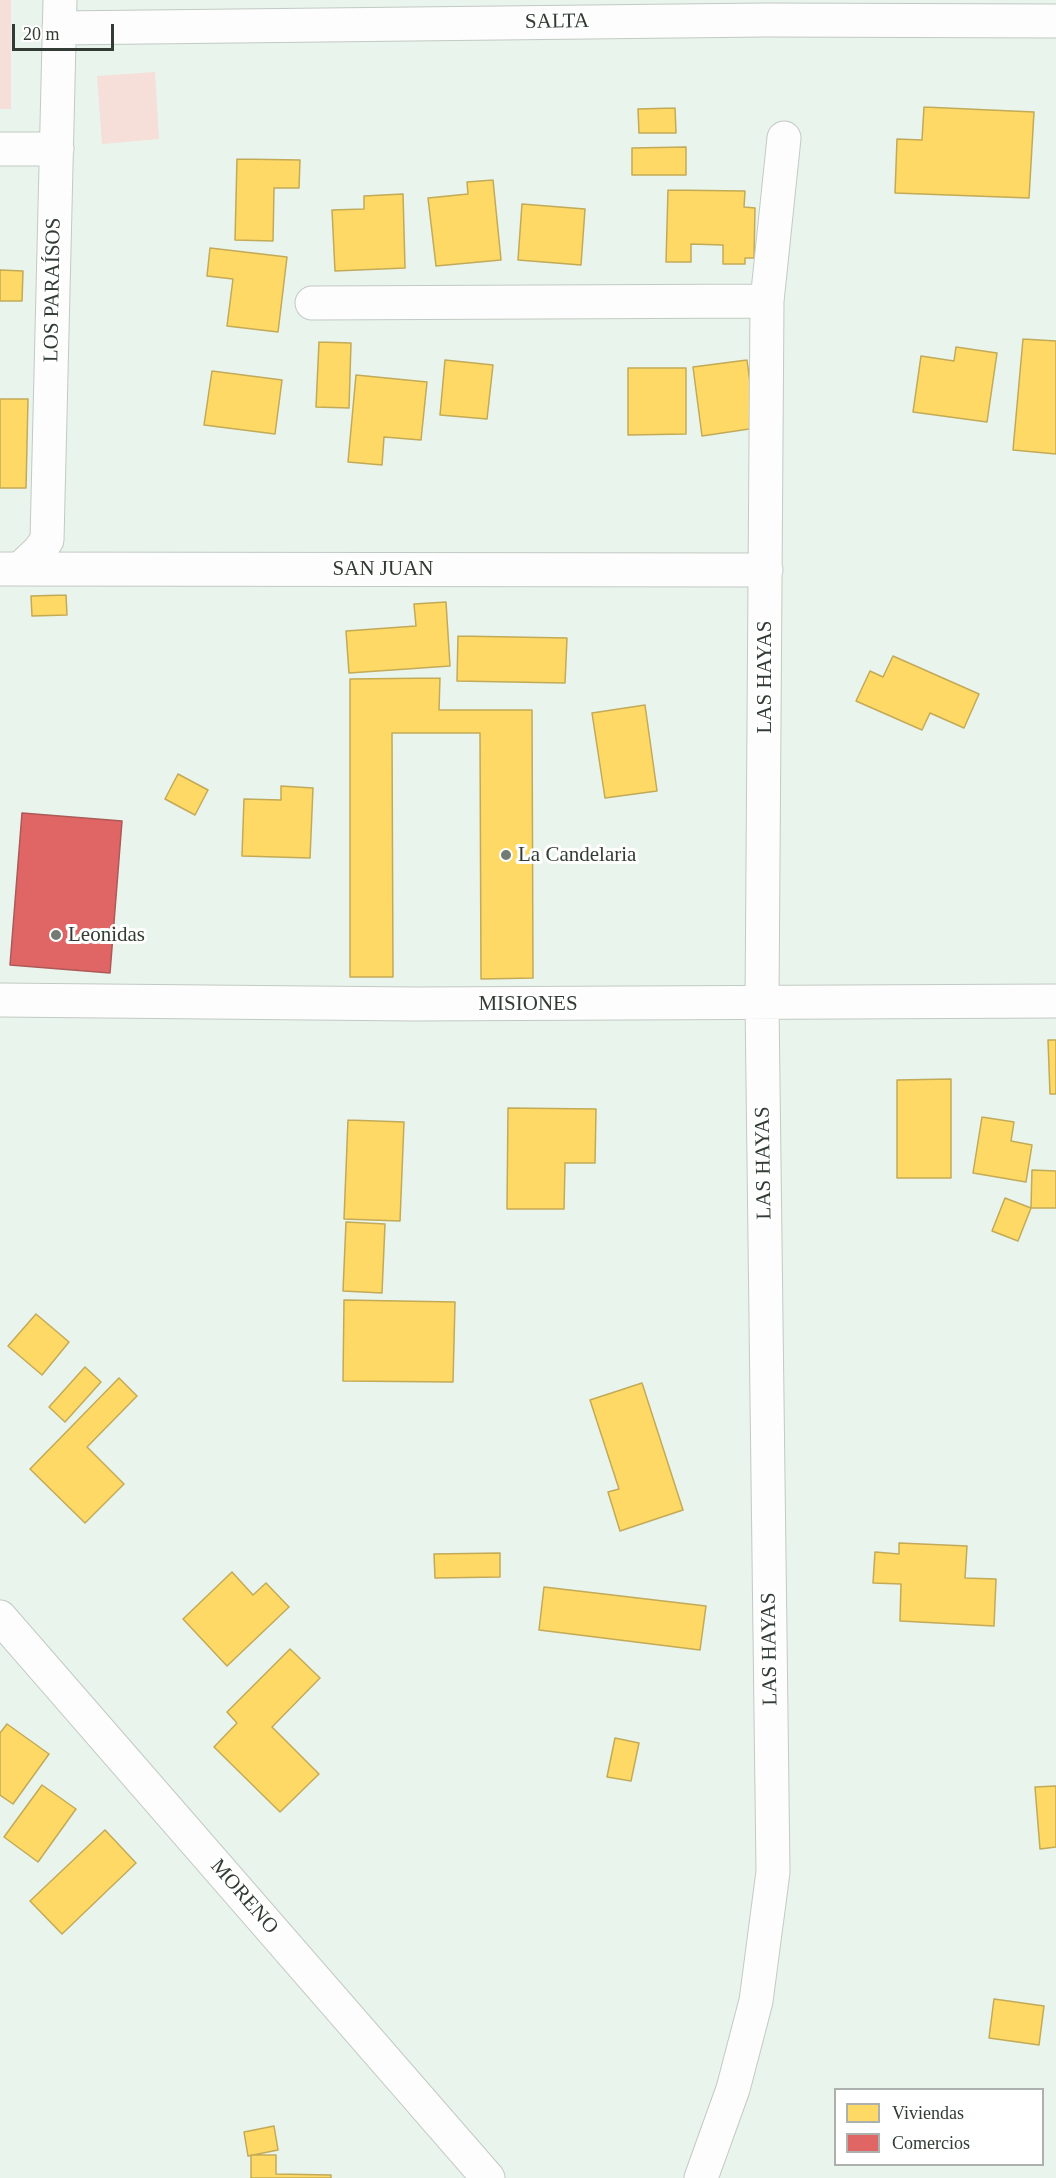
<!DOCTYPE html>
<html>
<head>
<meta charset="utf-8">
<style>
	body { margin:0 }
	#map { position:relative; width:1056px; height:2178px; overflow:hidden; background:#e9f4ec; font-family:"Times New Roman",serif }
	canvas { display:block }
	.legend { position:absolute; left:834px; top:2088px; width:210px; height:78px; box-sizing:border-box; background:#fff; border:2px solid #adb1ae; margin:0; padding:8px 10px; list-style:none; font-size:18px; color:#323b34 }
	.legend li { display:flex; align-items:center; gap:12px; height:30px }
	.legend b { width:30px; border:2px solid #adb1ae }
	.scale { position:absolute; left:12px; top:24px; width:102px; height:27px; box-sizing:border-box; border:3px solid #323b34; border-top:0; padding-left:8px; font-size:18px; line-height:21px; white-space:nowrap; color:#323b34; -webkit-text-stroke:4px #fff; paint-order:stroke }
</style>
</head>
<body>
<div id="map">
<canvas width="1056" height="2178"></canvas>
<ul class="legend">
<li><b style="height:16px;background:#ffd966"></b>Viviendas</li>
<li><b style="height:16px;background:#e06666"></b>Comercios</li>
</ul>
<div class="scale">20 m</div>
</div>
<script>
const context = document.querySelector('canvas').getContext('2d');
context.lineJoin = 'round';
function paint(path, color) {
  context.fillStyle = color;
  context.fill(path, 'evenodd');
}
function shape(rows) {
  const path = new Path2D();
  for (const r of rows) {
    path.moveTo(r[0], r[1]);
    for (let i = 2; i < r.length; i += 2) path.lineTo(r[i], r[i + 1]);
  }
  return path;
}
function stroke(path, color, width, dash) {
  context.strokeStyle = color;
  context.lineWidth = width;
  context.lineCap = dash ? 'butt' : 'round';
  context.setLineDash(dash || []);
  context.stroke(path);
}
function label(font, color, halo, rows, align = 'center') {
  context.font = font + ' "Times New Roman",serif';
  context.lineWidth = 6;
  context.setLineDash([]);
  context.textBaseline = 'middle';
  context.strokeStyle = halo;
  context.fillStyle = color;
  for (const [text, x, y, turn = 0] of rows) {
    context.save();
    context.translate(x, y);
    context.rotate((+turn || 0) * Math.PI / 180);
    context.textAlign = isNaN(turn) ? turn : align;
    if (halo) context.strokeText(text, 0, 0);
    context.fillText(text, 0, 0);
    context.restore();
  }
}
paint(shape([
	[0,0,11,0,11,109,0,109],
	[155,72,159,139,102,144,97,76]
]), '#f5dfd8');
const homes = shape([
	[924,107,1034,112,1029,198,895,193,897,139,922,140,924,107],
	[675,108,676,133,639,133,638,109,675,108],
	[686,147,686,175,632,175,632,148,686,147],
	[237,159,300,160,299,188,274,188,273,241,235,240,237,159],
	[493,180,501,260,436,266,428,198,468,194,467,182,493,180],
	[668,190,745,191,744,207,755,208,754,258,745,258,745,264,723,264,723,245,691,244,691,262,666,262,668,190],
	[403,194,405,268,335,271,332,210,364,209,364,196,403,194],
	[522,204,585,209,581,265,518,260,522,204],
	[210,248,287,257,278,332,227,326,233,279,207,276,210,248],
	[0,270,23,271,22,301,0,301,0,270],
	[1023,339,1056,341,1056,454,1013,450,1023,339],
	[319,342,351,343,349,408,316,407,319,342],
	[956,347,997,353,987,422,913,412,921,356,954,361,956,347],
	[445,360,493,365,487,419,440,415,445,360],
	[747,360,756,428,702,436,693,367,747,360],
	[628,368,686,368,686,434,628,435,628,368],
	[212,371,282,380,275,434,204,425,212,371],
	[356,375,427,382,421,440,384,437,382,465,348,462,356,375],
	[0,399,28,399,26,488,0,488,0,399],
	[66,595,67,615,32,616,31,596,66,595],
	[446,602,450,666,349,673,346,631,416,626,414,604,446,602],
	[458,636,567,638,565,683,457,681,458,636],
	[893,656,979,694,964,728,930,713,922,730,856,701,870,671,883,677,893,656],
	[440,678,439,710,532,710,533,978,481,979,480,733,392,733,393,977,350,977,350,679,440,678],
	[645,705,657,791,605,798,592,713,645,705],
	[178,774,208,790,195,815,165,799,178,774],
	[281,786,313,788,310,858,242,856,244,799,281,800,281,786],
	[1048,1040,1056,1040,1056,1094,1050,1094,1048,1040],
	[951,1079,951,1178,897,1178,897,1080,951,1079],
	[508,1108,596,1109,595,1163,565,1163,564,1209,507,1209,508,1108],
	[982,1117,1014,1122,1011,1141,1032,1145,1026,1182,973,1173,982,1117],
	[348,1120,404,1122,400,1221,344,1219,348,1120],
	[1032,1170,1056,1171,1056,1208,1031,1208,1032,1170],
	[1005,1198,1031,1208,1018,1241,992,1231,1005,1198],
	[346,1222,385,1224,382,1293,343,1291,346,1222],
	[344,1300,455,1302,453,1382,343,1381,344,1300],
	[36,1314,69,1342,42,1375,8,1346,36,1314],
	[85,1367,101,1382,65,1422,49,1407,85,1367],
	[119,1378,137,1396,87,1447,124,1484,85,1523,30,1469,119,1378],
	[642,1383,683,1510,620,1531,608,1492,619,1489,590,1400,642,1383],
	[899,1543,967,1546,965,1578,996,1579,994,1626,900,1621,901,1584,873,1583,875,1552,899,1554,899,1543],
	[500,1553,500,1577,435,1578,434,1554,500,1553],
	[232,1572,253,1595,266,1583,289,1607,227,1666,183,1619,232,1572],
	[544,1587,706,1606,700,1650,539,1630,544,1587],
	[290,1649,320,1678,272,1727,319,1774,280,1812,214,1747,237,1723,227,1712,290,1649],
	[7,1724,49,1754,13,1804,0,1795,0,1733,7,1724],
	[615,1738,639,1743,631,1781,607,1777,615,1738],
	[42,1785,76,1809,38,1862,4,1837,42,1785],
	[1056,1786,1056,1847,1040,1849,1035,1787,1056,1786],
	[105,1830,136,1863,62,1934,30,1901,105,1830],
	[994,1999,1044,2006,1039,2045,989,2038,994,1999],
	[274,2126,278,2150,248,2156,244,2132,274,2126],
	[251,2155,276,2155,276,2174,331,2175,331,2178,251,2178,251,2155]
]);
paint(homes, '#ffd966');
stroke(homes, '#c2aa57', 1.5);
const shops = shape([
	[22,813,122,821,110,973,10,965,22,813]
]);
paint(shops, '#e06666');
stroke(shops, '#ac5957', 1.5);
const minor = shape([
	[59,28,765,20,1056,21],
	[0,149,57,149],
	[312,303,767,301],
	[0,569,766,570],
	[20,569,39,551,47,540,60,0],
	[0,1000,415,1004,1056,1001],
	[0,1617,488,2178],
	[701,2178,733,2089,756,2001,773,1872,762,1003,767,301,784,138]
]);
stroke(minor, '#c2cac4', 35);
stroke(minor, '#fcfdfc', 33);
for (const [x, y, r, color] of [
	[506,855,6,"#727c74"],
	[56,935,6,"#727c74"]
]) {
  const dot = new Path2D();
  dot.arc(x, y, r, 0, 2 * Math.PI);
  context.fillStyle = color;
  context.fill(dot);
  stroke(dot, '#fff', 2);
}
label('21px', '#323b34', '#fff', [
	["SALTA",557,22,-1],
	["LOS PARAÍSOS",53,290,-89],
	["SAN JUAN",383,569],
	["LAS HAYAS",765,677,-90],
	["MISIONES",528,1004],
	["LAS HAYAS",764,1163,-91],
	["LAS HAYAS",770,1649,-91],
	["MORENO",244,1897,49]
]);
label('21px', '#323b34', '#fff', [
	["La Candelaria",518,855],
	["Leonidas",68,935]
], 'left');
</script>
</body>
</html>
